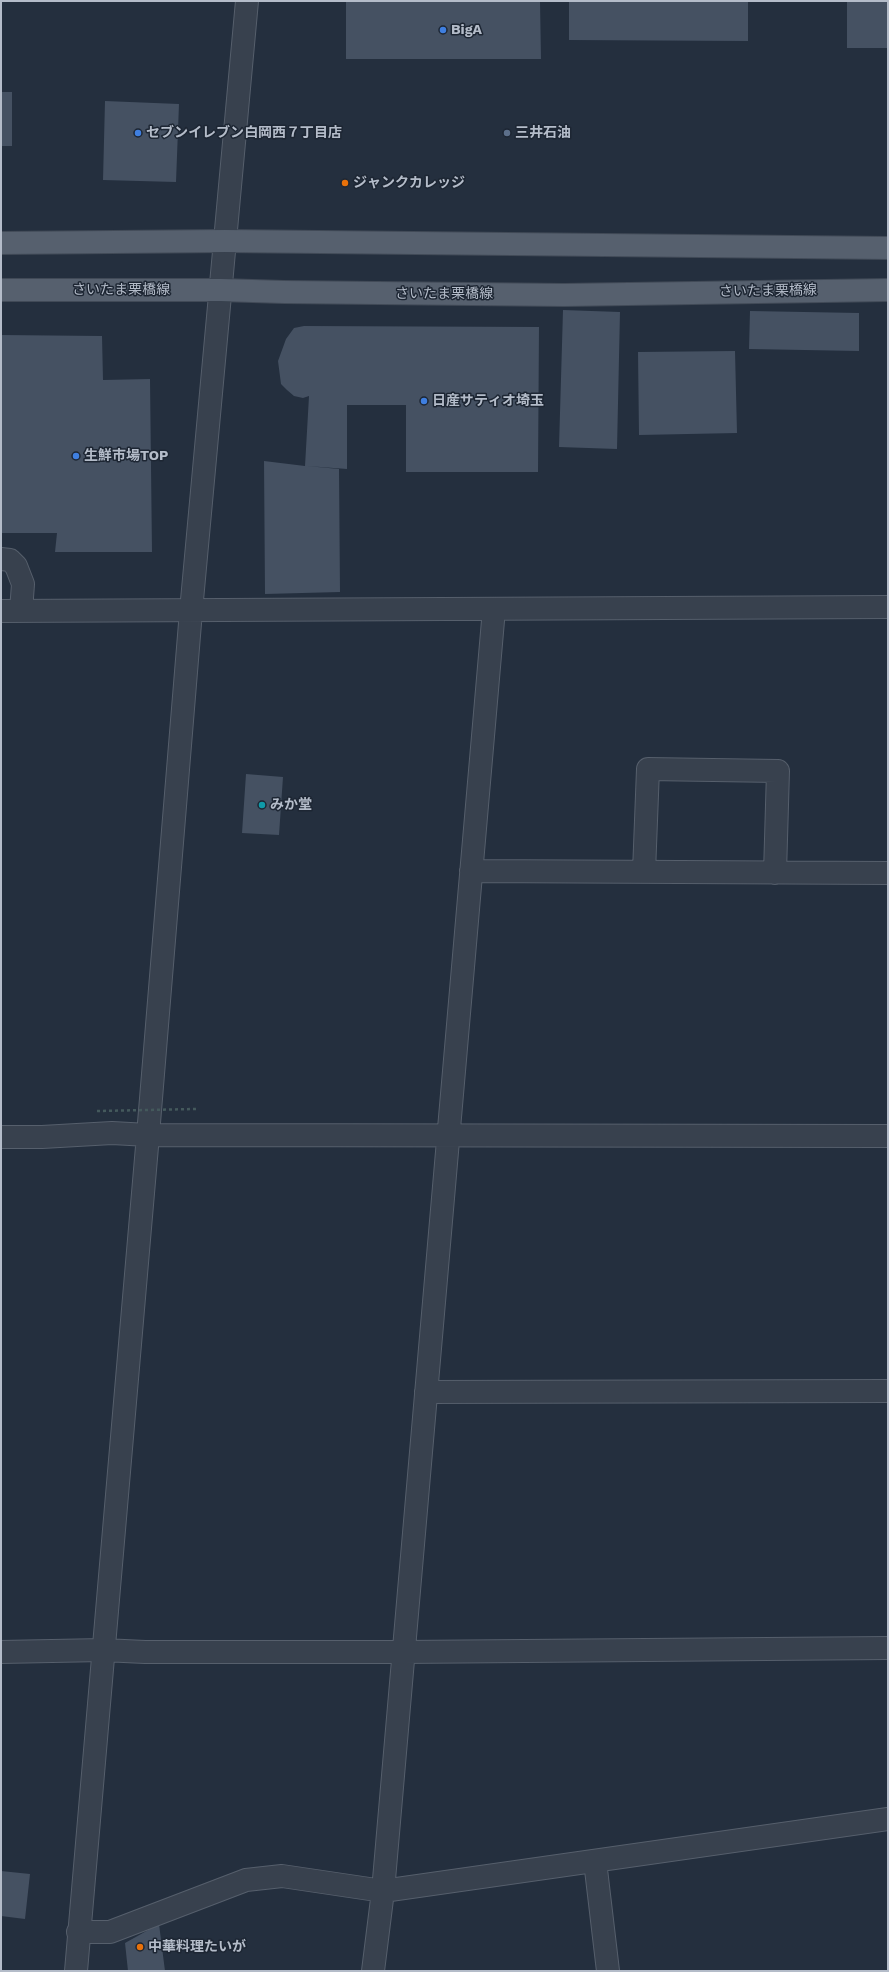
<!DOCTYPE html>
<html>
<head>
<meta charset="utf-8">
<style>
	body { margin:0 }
	#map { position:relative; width:889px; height:1972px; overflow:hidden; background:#242f3e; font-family:"Work Sans",sans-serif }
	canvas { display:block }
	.frame { position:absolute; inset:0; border:2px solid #b4bcc9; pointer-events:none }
</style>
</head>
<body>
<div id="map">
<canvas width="889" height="1972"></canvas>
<div class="frame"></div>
</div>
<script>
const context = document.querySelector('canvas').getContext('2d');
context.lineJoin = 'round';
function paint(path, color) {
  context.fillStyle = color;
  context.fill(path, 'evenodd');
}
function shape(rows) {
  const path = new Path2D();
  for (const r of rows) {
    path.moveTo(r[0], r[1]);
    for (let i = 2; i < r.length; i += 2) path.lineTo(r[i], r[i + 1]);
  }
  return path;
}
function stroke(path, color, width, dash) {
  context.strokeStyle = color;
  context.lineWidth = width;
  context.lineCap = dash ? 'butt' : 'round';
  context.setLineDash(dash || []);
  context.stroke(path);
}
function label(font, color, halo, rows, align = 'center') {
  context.font = font + ' "Work Sans","Noto Sans JP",sans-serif';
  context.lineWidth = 3;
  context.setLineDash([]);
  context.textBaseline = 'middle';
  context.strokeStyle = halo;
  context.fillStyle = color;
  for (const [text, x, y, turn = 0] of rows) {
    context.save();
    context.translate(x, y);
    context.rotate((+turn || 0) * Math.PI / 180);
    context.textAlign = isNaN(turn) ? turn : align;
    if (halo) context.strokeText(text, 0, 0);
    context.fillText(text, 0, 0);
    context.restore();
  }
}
paint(shape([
	[346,1,540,1,541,59,346,59],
	[569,1,748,1,748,41,569,40],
	[847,1,888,1,888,48,847,48],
	[1,92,12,92,12,146,1,146],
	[105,101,179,104,176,182,103,180],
	[563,310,620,312,617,449,559,447],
	[750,311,859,313,859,351,749,349],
	[304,326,539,327,538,472,406,472,406,405,347,405,347,469,307,466,339,469,340,592,265,594,264,461,305,466,309,396,303,398,294,396,287,390,281,384,278,361,286,339,294,328],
	[1,335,102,336,103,380,150,379,152,552,55,552,57,533,1,533],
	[735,351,737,433,639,435,638,352],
	[246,774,283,777,279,835,242,833],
	[1,1871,30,1874,25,1919,1,1916],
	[159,1924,165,1971,128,1971,125,1943]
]), '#455162');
const minor = shape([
	[1,559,10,560,16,566,23,584,21,611],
	[1,611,888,607],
	[471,871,888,873],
	[644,872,648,769,778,771,775,873],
	[1,1137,42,1137,112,1133,148,1135,888,1136],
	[426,1392,888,1391],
	[1,1652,103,1650,145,1652,403,1652,888,1648],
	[595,1861,608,1971],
	[78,1932,110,1932,246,1880,282,1876,383,1891,888,1819],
	[76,1971,148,1135,191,611,247,1],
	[373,1971,383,1891,494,609]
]);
const major = shape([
	[1,243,225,241,888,248],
	[1,290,221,290,284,292,564,295,888,290]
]);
stroke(minor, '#565f6c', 24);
stroke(major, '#414a57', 24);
stroke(minor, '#38414e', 22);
stroke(major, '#56606e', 22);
stroke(shape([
	[97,1111,196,1109]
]), '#44595c', 2.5, [3, 3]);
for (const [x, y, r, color] of [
	[443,30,4,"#3f7fe0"],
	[138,133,4,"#3f7fe0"],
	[507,133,4,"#5c6f8a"],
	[345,183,4,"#e8710a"],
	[424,401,4,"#3f7fe0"],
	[76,456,4,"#3f7fe0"],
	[262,805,4,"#0f9aa8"],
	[140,1947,4,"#e8710a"]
]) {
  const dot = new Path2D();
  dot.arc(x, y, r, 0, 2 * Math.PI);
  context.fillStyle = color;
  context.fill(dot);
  stroke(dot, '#1d2633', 1.5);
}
label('bold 14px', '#b4bcc9', '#1d2633', [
	["BigA",451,30],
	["セブンイレブン白岡西７丁目店",146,133],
	["三井石油",515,133],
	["ジャンクカレッジ",353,183],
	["日産サティオ埼玉",432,401],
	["生鮮市場TOP",84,456],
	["みか堂",270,805],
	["中華料理たいが",148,1947]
], 'left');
label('14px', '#b4bcc9', '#1d2633', [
	["さいたま栗橋線",121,290],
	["さいたま栗橋線",768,291,-1],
	["さいたま栗橋線",444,294]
]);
</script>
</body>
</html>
